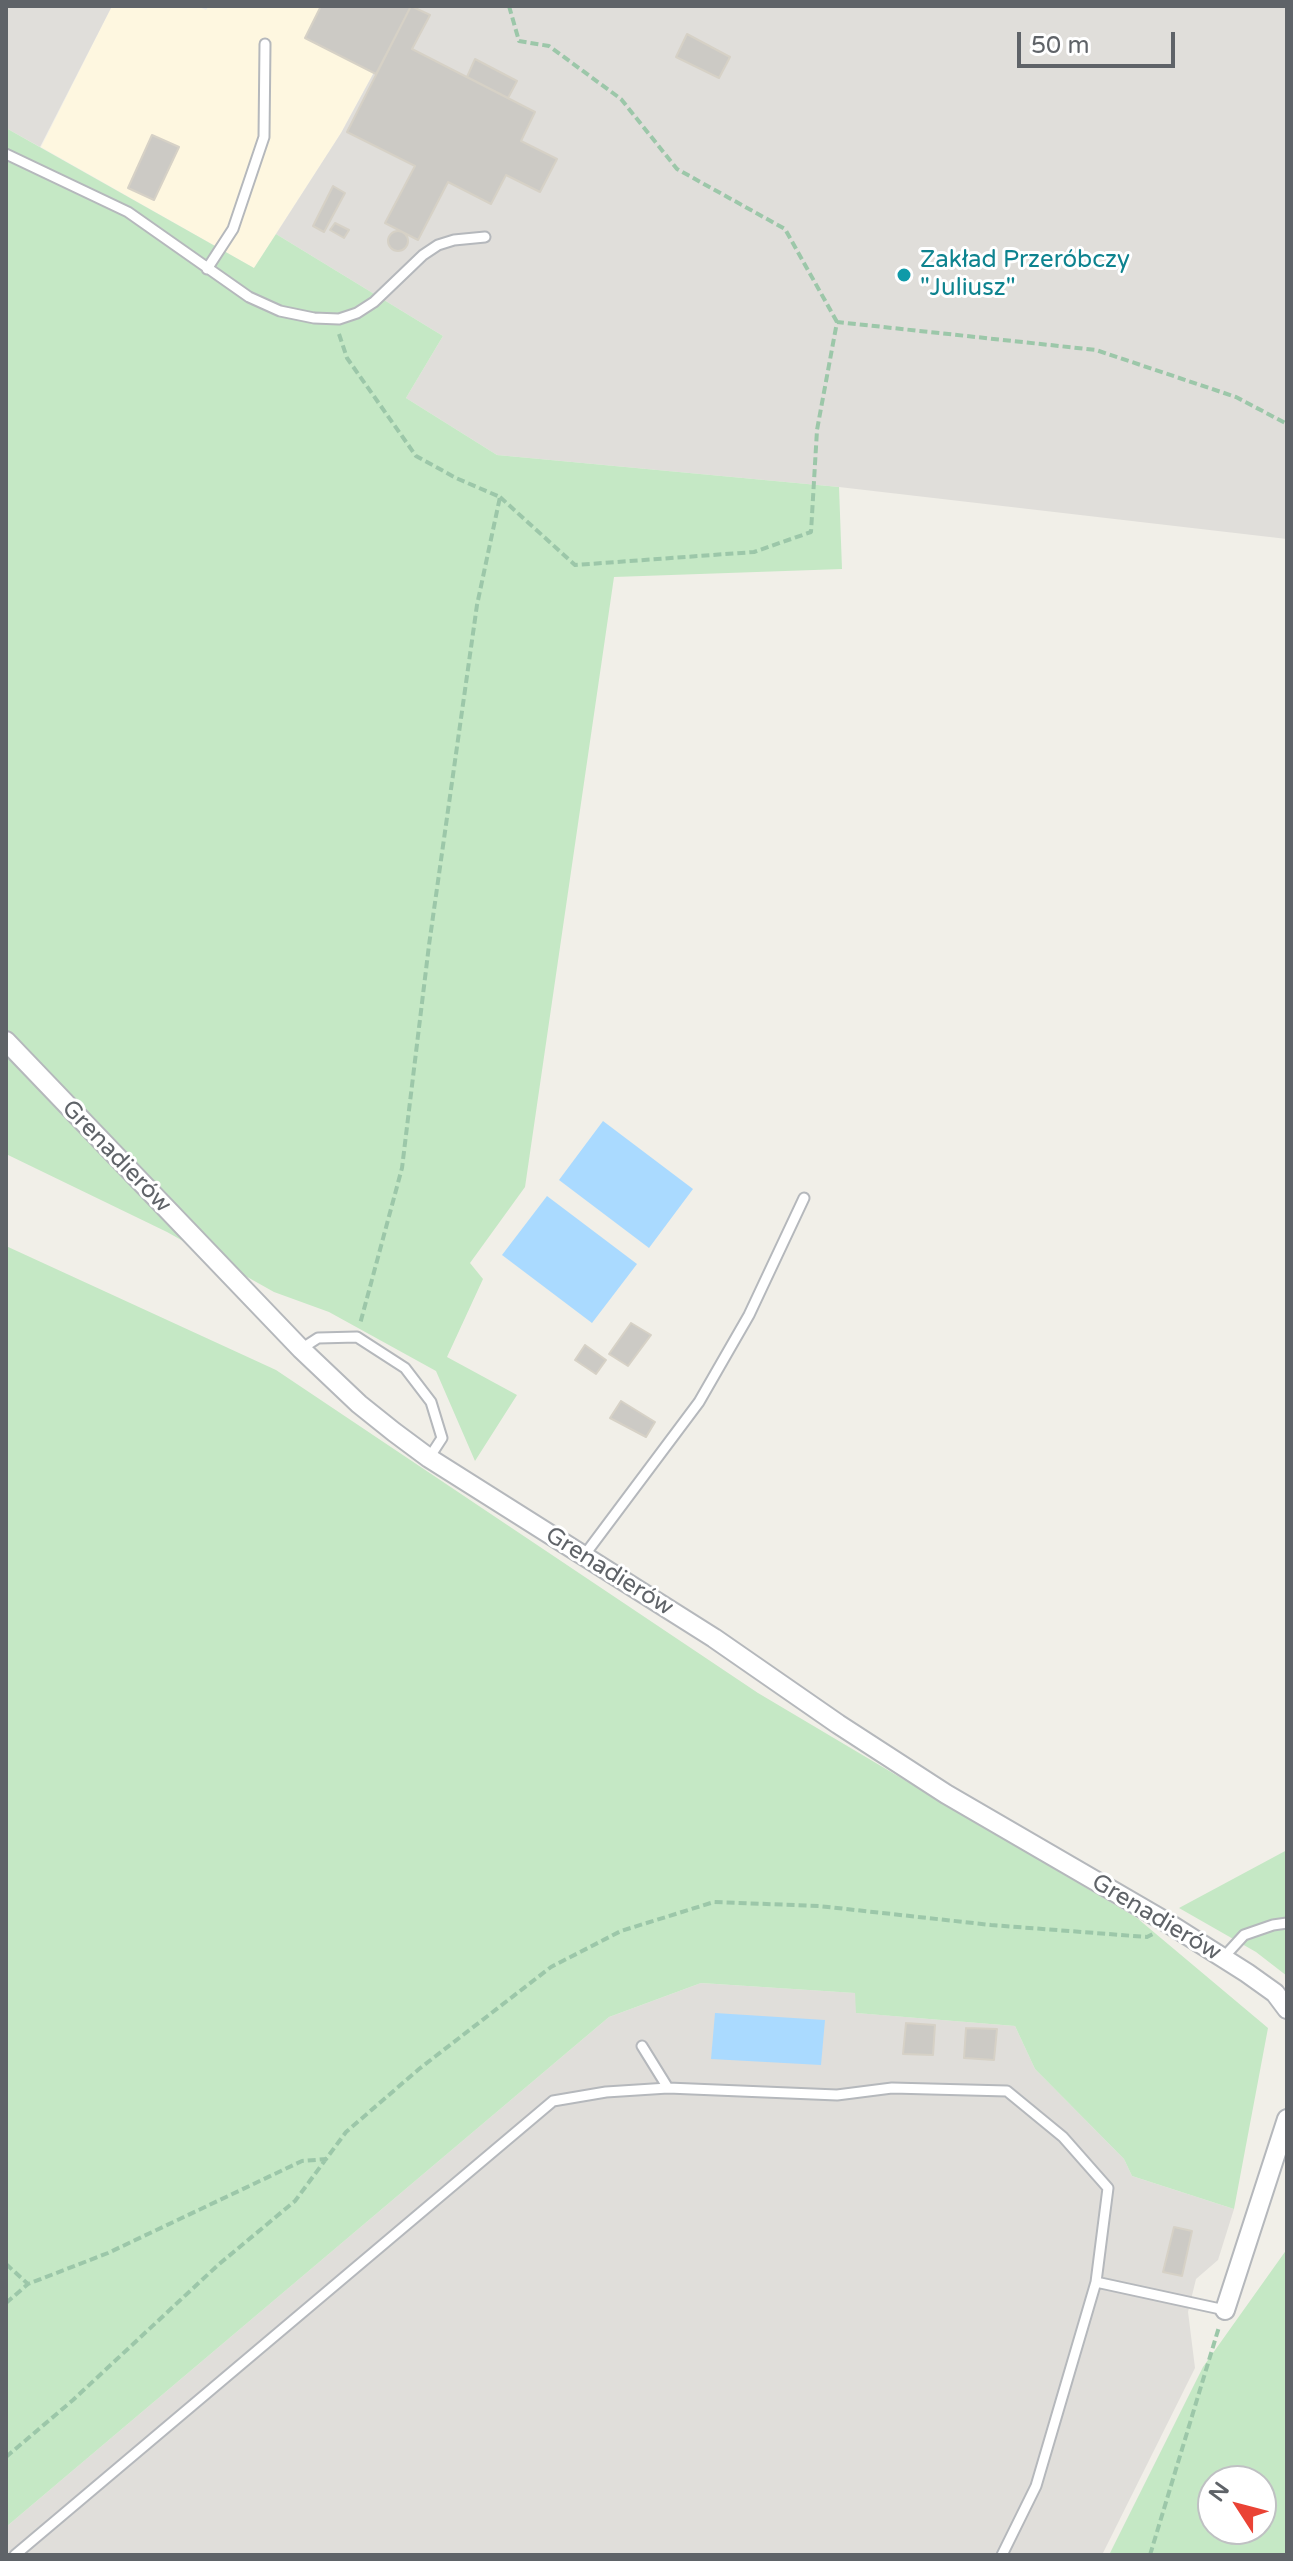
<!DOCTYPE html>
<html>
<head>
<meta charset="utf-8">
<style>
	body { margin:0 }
	#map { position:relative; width:1293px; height:2561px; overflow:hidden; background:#f1efe8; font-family:"Varela Round",sans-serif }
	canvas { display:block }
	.frame { position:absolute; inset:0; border:8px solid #5f6368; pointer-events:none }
	.north { position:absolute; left:1197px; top:2465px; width:80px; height:80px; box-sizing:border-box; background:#fff; border:2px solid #bfc1c3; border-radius:50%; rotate:306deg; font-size:22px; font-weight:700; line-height:32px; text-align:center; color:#5f6368 }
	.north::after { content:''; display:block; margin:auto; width:28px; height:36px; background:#ea4335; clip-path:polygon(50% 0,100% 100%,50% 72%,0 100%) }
	.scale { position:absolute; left:1017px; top:32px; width:158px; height:36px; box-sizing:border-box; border:4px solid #5f6368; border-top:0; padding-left:10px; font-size:24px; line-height:28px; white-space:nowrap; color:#5f6368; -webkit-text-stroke:6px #fff; paint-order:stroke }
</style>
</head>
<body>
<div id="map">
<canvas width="1293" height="2561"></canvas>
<div class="frame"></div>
<div class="north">N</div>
<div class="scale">50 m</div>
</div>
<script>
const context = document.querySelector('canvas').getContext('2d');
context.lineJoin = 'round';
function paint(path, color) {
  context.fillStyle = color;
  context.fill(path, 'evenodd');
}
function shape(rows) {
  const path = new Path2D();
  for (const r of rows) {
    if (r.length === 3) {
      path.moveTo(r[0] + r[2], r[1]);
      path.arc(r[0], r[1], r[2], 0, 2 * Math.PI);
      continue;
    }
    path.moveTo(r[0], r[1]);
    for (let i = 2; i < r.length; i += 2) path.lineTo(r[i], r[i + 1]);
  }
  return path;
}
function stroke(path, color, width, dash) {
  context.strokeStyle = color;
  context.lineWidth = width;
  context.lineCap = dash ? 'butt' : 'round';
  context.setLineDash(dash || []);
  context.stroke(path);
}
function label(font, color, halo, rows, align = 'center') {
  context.font = font + ' "Varela Round",sans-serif';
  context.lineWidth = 6;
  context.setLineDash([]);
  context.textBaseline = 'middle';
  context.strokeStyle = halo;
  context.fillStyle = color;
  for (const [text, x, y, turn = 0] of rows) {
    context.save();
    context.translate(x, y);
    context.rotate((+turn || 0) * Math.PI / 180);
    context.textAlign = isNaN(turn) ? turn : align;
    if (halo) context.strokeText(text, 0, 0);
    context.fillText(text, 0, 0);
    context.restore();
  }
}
paint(shape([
	[112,6,197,6,206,10,209,6,410,6,341,133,254,268,41,147]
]), '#fef7e0');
paint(shape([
	[6,6,112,6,40,147,6,128],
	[410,6,1287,6,1287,539,839,487,497,455,406,398,443,336,276,234,341,133],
	[701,1983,856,1993,857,2013,1015,2026,1035,2069,1124,2159,1132,2176,1234,2209,1218,2260,1196,2279,1188,2312,1195,2368,1102,2555,6,2555,6,2527,609,2017]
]), '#e0deda');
paint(shape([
	[6,128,254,268,276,234,443,336,406,398,497,455,839,487,842,569,614,577,525,1187,470,1263,483,1279,447,1357,517,1395,475,1461,436,1371,329,1312,274,1292,167,1232,6,1154],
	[6,1246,276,1370,758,1693,1137,1918,1268,2028,1234,2209,1132,2176,1124,2159,1035,2069,1015,2026,856,2013,855,1993,701,1983,609,2017,6,2527],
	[1287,1850,1287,1976,1256,1952,1179,1908],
	[1287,2249,1287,2555,1109,2555,1203,2367],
	[1261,2481,1261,2529,1213,2529,1213,2481]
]), '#c5e8c5');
paint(shape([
	[603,1121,693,1189,649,1248,559,1180],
	[547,1196,637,1264,592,1323,502,1255],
	[715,2013,825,2020,821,2065,711,2059]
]), '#aadaff');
const building = shape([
	[321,6,411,6,376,74,305,38,321,6],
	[411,6,430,15,412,49,535,112,521,141,557,159,540,192,506,175,491,204,448,182,418,240,385,223,415,166,347,132,411,6],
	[687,34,730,57,719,78,676,57,687,34],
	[475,59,517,81,508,98,467,77,475,59],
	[152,135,179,147,154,200,128,188,152,135],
	[333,186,345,193,324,232,313,226,333,186],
	[335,223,349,230,344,238,330,230,335,223],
	[398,241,10],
	[631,1323,651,1335,628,1366,609,1354,631,1323],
	[585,1345,606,1360,596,1374,575,1360,585,1345],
	[621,1401,655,1422,646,1437,610,1418,621,1401],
	[906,2023,935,2025,933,2055,903,2054,906,2023],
	[966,2028,997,2029,994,2060,964,2058,966,2028],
	[1174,2227,1192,2231,1182,2276,1163,2272,1174,2227]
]);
paint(building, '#cccac5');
stroke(building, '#d6d1c6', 2);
const lane = shape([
	[6,154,128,212,249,297,280,311,314,318,339,319,357,313,374,302,423,255,438,245,454,240,485,237],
	[207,269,233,229,264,137,265,44],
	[301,1349,318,1338,357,1337,405,1368,431,1402,442,1438,429,1458],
	[583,1557,699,1402,749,1315,804,1198],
	[1223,1958,1244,1935,1273,1925,1287,1923],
	[642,2046,668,2088,837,2095,892,2088,1007,2091,1063,2137,1108,2188,1096,2282,1036,2486,1002,2555],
	[1096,2282,1225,2310],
	[15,2555,553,2101,606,2092,668,2088]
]);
const street = shape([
	[6,1041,301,1349,359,1404,394,1432,429,1458,714,1638,838,1724,946,1794,1168,1923,1247,1973,1275,1993,1287,2009],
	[1225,2310,1287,2119]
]);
stroke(lane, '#b5b8bc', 13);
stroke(street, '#b5b8bc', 22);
stroke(shape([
	[509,6,519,41,549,46,621,99,677,169,785,229,837,322],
	[339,334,347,358,416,456,456,478,500,497,477,605,429,945,402,1168,360,1324],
	[500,497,575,565,754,552,811,532,817,430,837,322,1096,350,1236,397,1287,424],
	[6,2264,28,2284,108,2253,302,2161,327,2159],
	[6,2303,28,2284],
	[6,2457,73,2400,218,2265,295,2201,346,2132,419,2069,551,1967,621,1931,714,1902,819,1906,991,1925,1147,1937,1153,1934],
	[1150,2555,1219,2327]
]), '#9cc7a9', 4, [8, 4]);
stroke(lane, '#fff', 9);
stroke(street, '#fff', 18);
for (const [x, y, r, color] of [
	[904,275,8,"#0f9aa8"]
]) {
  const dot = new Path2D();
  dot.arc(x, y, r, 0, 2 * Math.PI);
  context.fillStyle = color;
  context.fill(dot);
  stroke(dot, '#fff', 3);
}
label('24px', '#0d838f', '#fff', [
	["Zakład Przeróbczy",920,261],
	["\"Juliusz\"",920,289]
], 'left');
label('24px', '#5f6368', '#fff', [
	["Grenadierów",116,1157,46],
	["Grenadierów",609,1572,32],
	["Grenadierów",1156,1918,31]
]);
</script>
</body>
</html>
